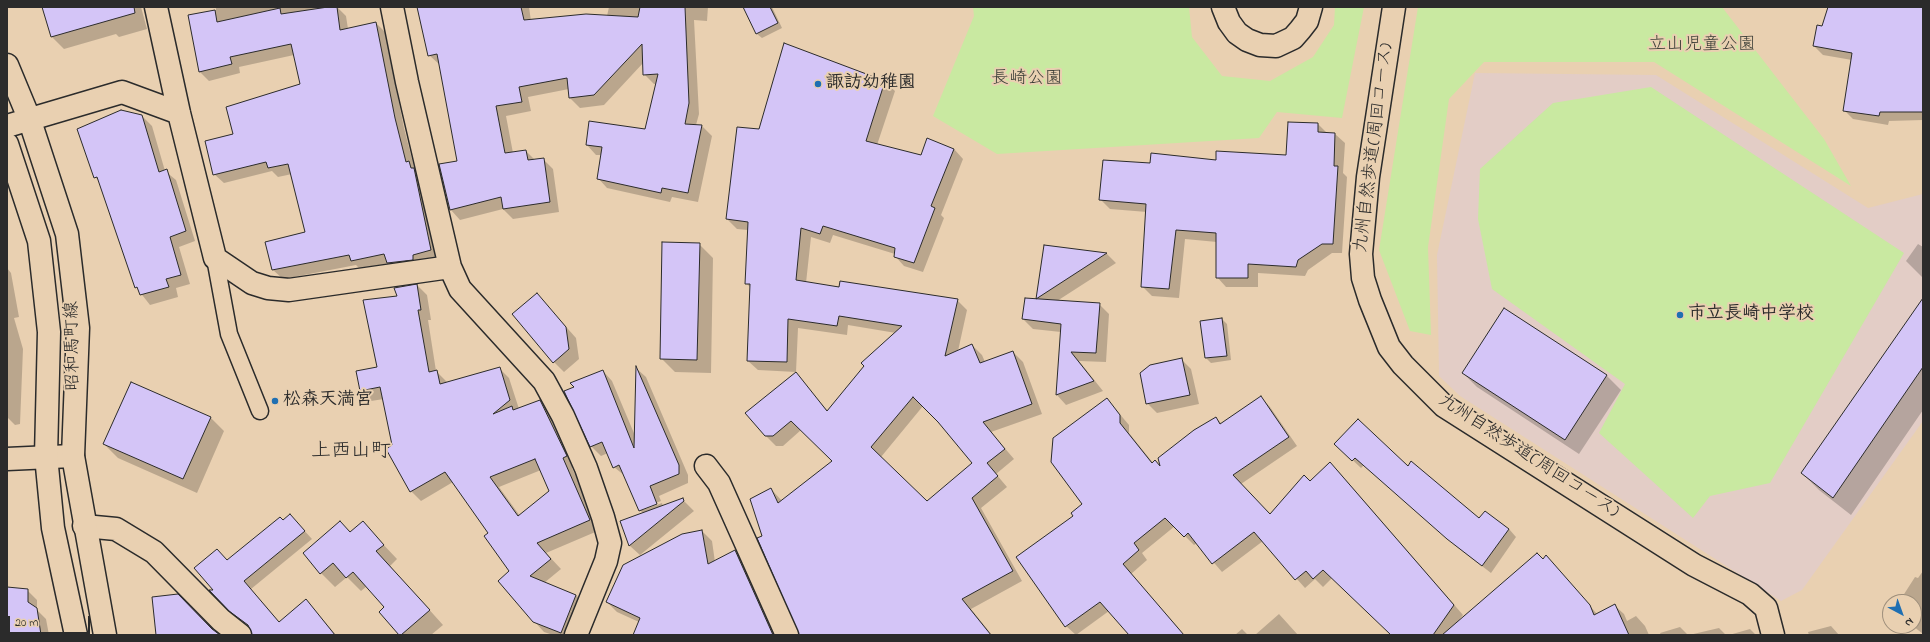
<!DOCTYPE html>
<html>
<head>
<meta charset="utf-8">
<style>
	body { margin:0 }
	#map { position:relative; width:1930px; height:642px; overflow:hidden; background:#e9d0b1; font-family:"Indie Flower",sans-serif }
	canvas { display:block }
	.frame { position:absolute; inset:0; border:8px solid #2b2b2b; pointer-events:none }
	.north { position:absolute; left:1882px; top:594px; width:40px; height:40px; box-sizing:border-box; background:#e9d0b1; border:1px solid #9d8e7b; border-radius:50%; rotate:139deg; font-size:11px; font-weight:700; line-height:16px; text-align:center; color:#2b2b2b }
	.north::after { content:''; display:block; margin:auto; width:14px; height:18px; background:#1f6fb2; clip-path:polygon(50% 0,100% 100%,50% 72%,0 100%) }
	.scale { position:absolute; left:8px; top:616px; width:82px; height:18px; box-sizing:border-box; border:2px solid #2b2b2b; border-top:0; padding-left:5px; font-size:12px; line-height:14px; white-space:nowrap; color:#2b2b2b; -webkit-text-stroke:3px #e9d0b1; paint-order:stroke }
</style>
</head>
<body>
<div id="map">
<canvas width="1930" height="642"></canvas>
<div class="frame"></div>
<div class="north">N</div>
<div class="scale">20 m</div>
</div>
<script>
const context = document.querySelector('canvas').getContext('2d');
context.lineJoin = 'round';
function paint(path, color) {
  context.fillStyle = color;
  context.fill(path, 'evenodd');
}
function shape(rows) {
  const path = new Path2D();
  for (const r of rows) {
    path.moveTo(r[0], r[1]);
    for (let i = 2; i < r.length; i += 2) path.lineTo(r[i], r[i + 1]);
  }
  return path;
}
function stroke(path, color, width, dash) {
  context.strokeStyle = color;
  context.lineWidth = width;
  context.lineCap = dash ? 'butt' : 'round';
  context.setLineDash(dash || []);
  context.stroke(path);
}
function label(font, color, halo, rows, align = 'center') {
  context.font = font + ' "Indie Flower","Klee One",sans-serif';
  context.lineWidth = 4;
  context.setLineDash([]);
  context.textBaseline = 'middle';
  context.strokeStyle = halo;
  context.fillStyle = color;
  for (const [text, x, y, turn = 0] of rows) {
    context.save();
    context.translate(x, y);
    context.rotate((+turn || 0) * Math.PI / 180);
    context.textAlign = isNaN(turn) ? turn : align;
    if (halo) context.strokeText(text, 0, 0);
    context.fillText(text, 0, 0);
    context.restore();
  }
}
paint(shape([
	[1475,73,1656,75,1868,208,1923,194,1923,421,1802,590,1781,601,1460,396,1439,376,1437,255]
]), '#e3cdc6');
paint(shape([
	[973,7,1189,7,1192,37,1222,76,1270,81,1313,57,1334,25,1335,7,1364,7,1342,118,1277,112,1259,138,997,154,933,116,974,16],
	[1418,7,1722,7,1824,139,1851,186,1654,62,1484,62,1449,99,1428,247,1431,335,1410,331,1379,250],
	[1651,87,1904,253,1770,483,1710,496,1693,518,1599,433,1625,384,1492,289,1478,219,1480,169,1553,103]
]), '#c9e9a1');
paint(shape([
	[43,7,141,7,147,29,119,37,116,34,64,49,52,37],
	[216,7,337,7,346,16,348,29,376,23,385,32,404,128,414,167,418,171,440,259,397,272,389,264,361,270,356,265,283,279,273,270,306,233,292,174,278,177,272,171,224,183,214,174,234,135,301,85,294,55,239,67,240,73,209,81,200,72,189,16,216,10],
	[418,7,529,7,531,21,607,16,609,7,708,7,707,21,694,20,699,114,696,125,702,126,712,136,698,202,672,197,670,202,607,188,598,178,602,155,596,155,587,145,645,130,656,84,654,84,644,74,644,62,604,105,580,108,570,98,569,89,528,97,531,111,506,116,513,153,526,151,535,160,543,159,553,169,559,212,513,219,503,209,460,220,451,210,440,165,458,162,440,65,429,55],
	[744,7,772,7,782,28,762,38,757,34],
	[1829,7,1923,7,1923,120,1889,121,1888,125,1853,119,1844,110,1852,60,1823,55,1814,46,1823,27],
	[885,82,895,91,877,145,921,156,954,149,963,159,941,215,944,218,923,272,904,266,895,256,895,254,833,235,830,243,811,237,806,283,957,300,967,310,958,351,972,345,982,355,985,362,1013,352,1023,362,1042,414,991,432,1014,459,996,474,1007,487,981,508,1022,581,971,609,992,635,800,635,763,536,771,489,782,501,833,461,801,430,783,446,776,446,765,435,795,374,828,411,896,333,848,325,847,335,798,328,796,372,758,370,748,361,751,288,746,283,748,230,737,229,727,219,759,130],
	[923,406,939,422,974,463,927,503,881,457],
	[142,116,152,126,165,171,176,180,195,241,179,247,190,284,176,288,178,297,150,305,136,287,100,182,95,177],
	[1318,124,1327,133,1335,134,1345,143,1343,173,1347,177,1342,253,1332,253,1308,270,1305,276,1258,273,1258,287,1226,287,1217,277,1217,242,1185,239,1179,298,1152,296,1142,286,1147,212,1110,209,1100,199,1151,164,1287,157],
	[699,244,713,258,711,373,675,372,661,358],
	[1918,244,1923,247,1923,278,1906,261],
	[1045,246,1107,254,1116,263,1057,301,1099,304,1109,314,1106,362,1079,361,1103,391,1066,405,1057,395,1061,332,1033,329,1023,319,1040,300,1037,298],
	[7,268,11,273,19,317,14,318,23,349,20,424,15,425,7,417],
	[417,285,427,295,431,320,428,320,436,371,448,383,499,368,509,378,519,409,540,401,550,411,576,466,572,468,600,530,546,553,561,569,544,583,576,595,586,605,574,635,553,635,544,632,534,621,511,571,489,533,453,482,421,501,411,491,393,445,384,399,371,401,361,391,357,372,378,367,398,296],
	[541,470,551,492,520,516,499,487],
	[537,294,576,338,579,359,564,372,554,362],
	[1923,300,1923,410,1851,515,1819,490,1802,473],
	[1505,310,1607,376,1621,390,1579,454,1477,387,1463,373],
	[1222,319,1227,324,1231,360,1211,363,1206,358],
	[1181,359,1191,369,1199,404,1157,413,1147,403],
	[637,369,646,377,688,475,688,483,659,496,661,501,643,508,643,510,662,503,663,506,682,499,694,511,640,555,630,546,621,522,643,513,640,510,625,476,614,467,608,453,601,456,591,446,576,388,603,371,612,381,636,438],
	[1261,397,1270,407,1297,446,1241,484,1270,515,1311,483,1339,472,1463,615,1455,625,1465,635,1393,635,1332,578,1323,587,1315,579,1305,588,1263,541,1222,572,1197,543,1194,545,1175,526,1142,553,1147,560,1131,574,1180,630,1175,635,1130,635,1109,611,1076,635,1066,626,1017,557,1075,516,1084,504,1107,399,1129,425,1129,433,1153,463,1161,467,1216,418,1222,424],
	[210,417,224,431,197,493,118,458,104,444],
	[1344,452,1479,520,1509,529,1516,537,1491,573,1456,546,1364,465,1361,468],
	[290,515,312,539,251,589,280,623,306,600,336,635,253,635,252,630,218,598,215,590,228,561],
	[363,523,397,559,390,566,443,625,431,635,400,635,386,607,367,586,361,591,347,577,335,587,321,573,351,533],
	[702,531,712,541,715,562,735,551,745,561,778,635,634,635,639,622,617,612,607,602],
	[1543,560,1555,566,1597,614,1614,605,1624,614,1627,621,1636,616,1645,626,1649,635,1536,635],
	[1923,571,1923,634,1913,626,1914,602,1899,602,1915,577,1918,578],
	[7,588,27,590,37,600,37,610,46,619,49,635,7,635],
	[1279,614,1298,635,1255,635],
	[1831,626,1839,635,1809,635,1808,632],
	[1680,627,1688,635,1661,635,1660,633],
	[1719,628,1726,635,1689,635],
	[1242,629,1248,635,1235,635],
	[1750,629,1756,635,1729,635]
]), '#0003');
const building = shape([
	[42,7,134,7,135,13,51,37,42,7],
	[328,7,337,7,340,30,376,22,395,118,406,162,409,161,411,168,414,168,431,250,413,255,413,260,387,263,384,254,351,261,349,255,272,270,265,242,305,232,288,164,268,168,266,162,213,175,205,141,233,134,226,107,300,84,291,44,230,57,232,64,199,72,188,15,215,10,217,22,280,8,281,14,328,7],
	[417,7,521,7,524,20,586,14,638,17,640,7,685,7,689,103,685,124,702,125,688,193,662,188,661,193,597,179,602,147,586,145,589,121,645,129,658,74,643,75,642,44,594,95,569,98,567,78,519,87,522,102,496,106,505,153,526,150,528,160,544,158,550,202,503,209,501,197,450,210,439,164,457,161,437,54,428,56,417,7],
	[743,7,770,7,778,23,756,34,743,7],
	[1828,7,1923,7,1923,112,1880,112,1879,116,1843,111,1852,53,1813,46,1817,25,1822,26,1828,7],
	[784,43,885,81,866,141,921,155,927,138,954,149,931,206,935,208,914,263,894,257,895,248,823,226,820,234,801,228,796,280,839,287,840,281,958,299,945,356,972,344,980,363,1013,351,1032,404,983,422,1005,449,987,463,998,476,972,498,1013,571,962,599,991,635,799,635,757,538,762,536,750,499,771,488,778,503,832,461,791,421,773,436,765,436,745,413,796,372,827,411,864,366,861,363,902,326,839,316,837,326,788,319,787,362,747,361,750,284,745,284,748,222,726,219,737,127,759,129,784,43],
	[913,397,938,422,972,463,927,501,871,447,913,397],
	[121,110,142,115,159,172,167,169,186,231,170,237,181,275,166,279,169,287,140,295,137,287,135,288,97,177,94,178,77,129,121,110],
	[1288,122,1318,123,1318,132,1335,133,1334,166,1338,166,1333,244,1322,244,1298,260,1296,267,1248,264,1248,278,1216,278,1216,233,1176,230,1169,289,1141,287,1146,204,1099,200,1103,160,1150,163,1151,153,1216,160,1216,151,1286,155,1288,122],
	[662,242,700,243,697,360,660,359,662,242],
	[1044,245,1107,253,1036,299,1044,245],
	[417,284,421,310,418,310,429,372,437,370,440,384,500,367,510,400,493,414,512,406,513,410,540,400,567,456,563,458,590,520,537,543,551,559,530,576,576,595,561,633,533,622,498,581,509,571,484,536,488,533,445,472,410,492,386,449,392,445,380,387,360,391,356,371,377,367,363,300,397,296,394,288,417,284],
	[535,459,549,491,518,516,490,477,535,459],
	[537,293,566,327,569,349,553,363,512,314,537,293],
	[1025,298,1100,303,1096,353,1071,352,1094,381,1056,395,1061,324,1022,319,1025,298],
	[1923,298,1923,367,1833,498,1801,473,1923,298],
	[1504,308,1607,375,1565,440,1462,373,1504,308],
	[1222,318,1227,356,1205,358,1200,321,1222,318],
	[1182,358,1190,395,1146,404,1140,373,1150,365,1182,358],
	[636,366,679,465,679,474,650,486,657,504,639,511,619,465,613,468,602,442,590,447,564,391,574,387,570,383,603,370,634,448,636,366],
	[131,382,211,417,183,479,103,444,131,382],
	[1261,396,1289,437,1233,475,1270,514,1304,475,1310,481,1330,462,1454,605,1433,635,1391,635,1323,570,1313,579,1306,571,1295,580,1254,532,1212,564,1188,533,1184,537,1165,518,1134,543,1139,550,1123,564,1184,635,1129,635,1100,602,1065,627,1016,557,1073,516,1071,513,1082,504,1051,462,1053,438,1107,398,1120,415,1120,423,1152,463,1155,460,1160,466,1158,458,1194,430,1216,417,1220,424,1261,396],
	[1358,419,1408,466,1411,461,1479,518,1485,511,1509,529,1482,566,1447,539,1355,458,1352,461,1334,444,1358,419],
	[683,498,684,501,629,546,620,521,683,498],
	[290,514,305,531,244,581,279,622,306,599,335,635,252,635,248,625,229,611,209,590,213,590,194,568,217,549,227,560,280,517,283,520,290,514],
	[340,521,350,532,363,521,384,545,376,551,430,610,401,635,399,635,379,612,384,607,353,572,346,578,333,563,320,574,303,553,340,521],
	[702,530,708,564,735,550,773,635,633,635,640,618,606,602,623,565,682,534,702,530],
	[1537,553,1543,559,1546,555,1590,605,1594,615,1615,604,1629,635,1442,635,1537,553],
	[7,587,28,589,28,602,37,608,41,635,7,635,7,587],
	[178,594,212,629,220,635,156,635,152,597,178,594]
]);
paint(building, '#d4c5f7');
stroke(building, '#2b2b2b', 1);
const lane = shape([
	[215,258,229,334,260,411]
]);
const street = shape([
	[156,7,179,113,215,258,252,283,268,288,289,290,450,267],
	[392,7,407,82,450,267,460,289,544,381,563,416,586,468,603,517,610,543,606,561,576,635],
	[1223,7,1229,22,1237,33,1247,40,1260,45,1276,46,1293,38,1300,30,1307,21,1311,7],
	[1394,7,1368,177,1361,254,1363,278,1370,300,1389,347,1403,365,1444,406,1694,565,1750,594,1766,608,1773,635],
	[7,126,122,92,179,113],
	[7,459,73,456],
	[706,466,719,483,787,635],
	[84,526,116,529,154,552,221,620,240,635]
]);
const secondary = shape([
	[7,65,29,118,67,234,78,328,73,456,105,635],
	[7,144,39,241,49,332,46,456,53,528,76,635]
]);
stroke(lane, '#2b2b2b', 19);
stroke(street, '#2b2b2b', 25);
stroke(secondary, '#2b2b2b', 25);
stroke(lane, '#e9d0b1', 16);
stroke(street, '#e9d0b1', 22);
stroke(secondary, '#e9d0b1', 22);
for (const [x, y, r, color] of [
	[818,84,4,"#1f6fb2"],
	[1680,315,4,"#1f6fb2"],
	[275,401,4,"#1f6fb2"]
]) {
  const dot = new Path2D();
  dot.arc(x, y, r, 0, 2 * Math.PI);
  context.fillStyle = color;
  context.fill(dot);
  stroke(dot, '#e9d0b1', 1.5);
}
label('18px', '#3b3e37', '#e9d0b1', [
	["立山児童公園",1702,46],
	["長崎公園",1027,80]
]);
label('bold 18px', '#2b2b2b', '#e9d0b1', [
	["諏訪幼稚園",826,84],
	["市立長崎中学校",1688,315],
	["松森天満宮",283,401]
], 'left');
label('18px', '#2b2b2b', '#e9d0b1', [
	["九州自然歩道(周回コース)",1375,148,-83],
	["昭和馬町線",74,346,-91],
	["九州自然歩道(周回コース)",1528,457,33]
]);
label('20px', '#2b2b2b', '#e9d0b1', [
	["上西山町",351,453]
]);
</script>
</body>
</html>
